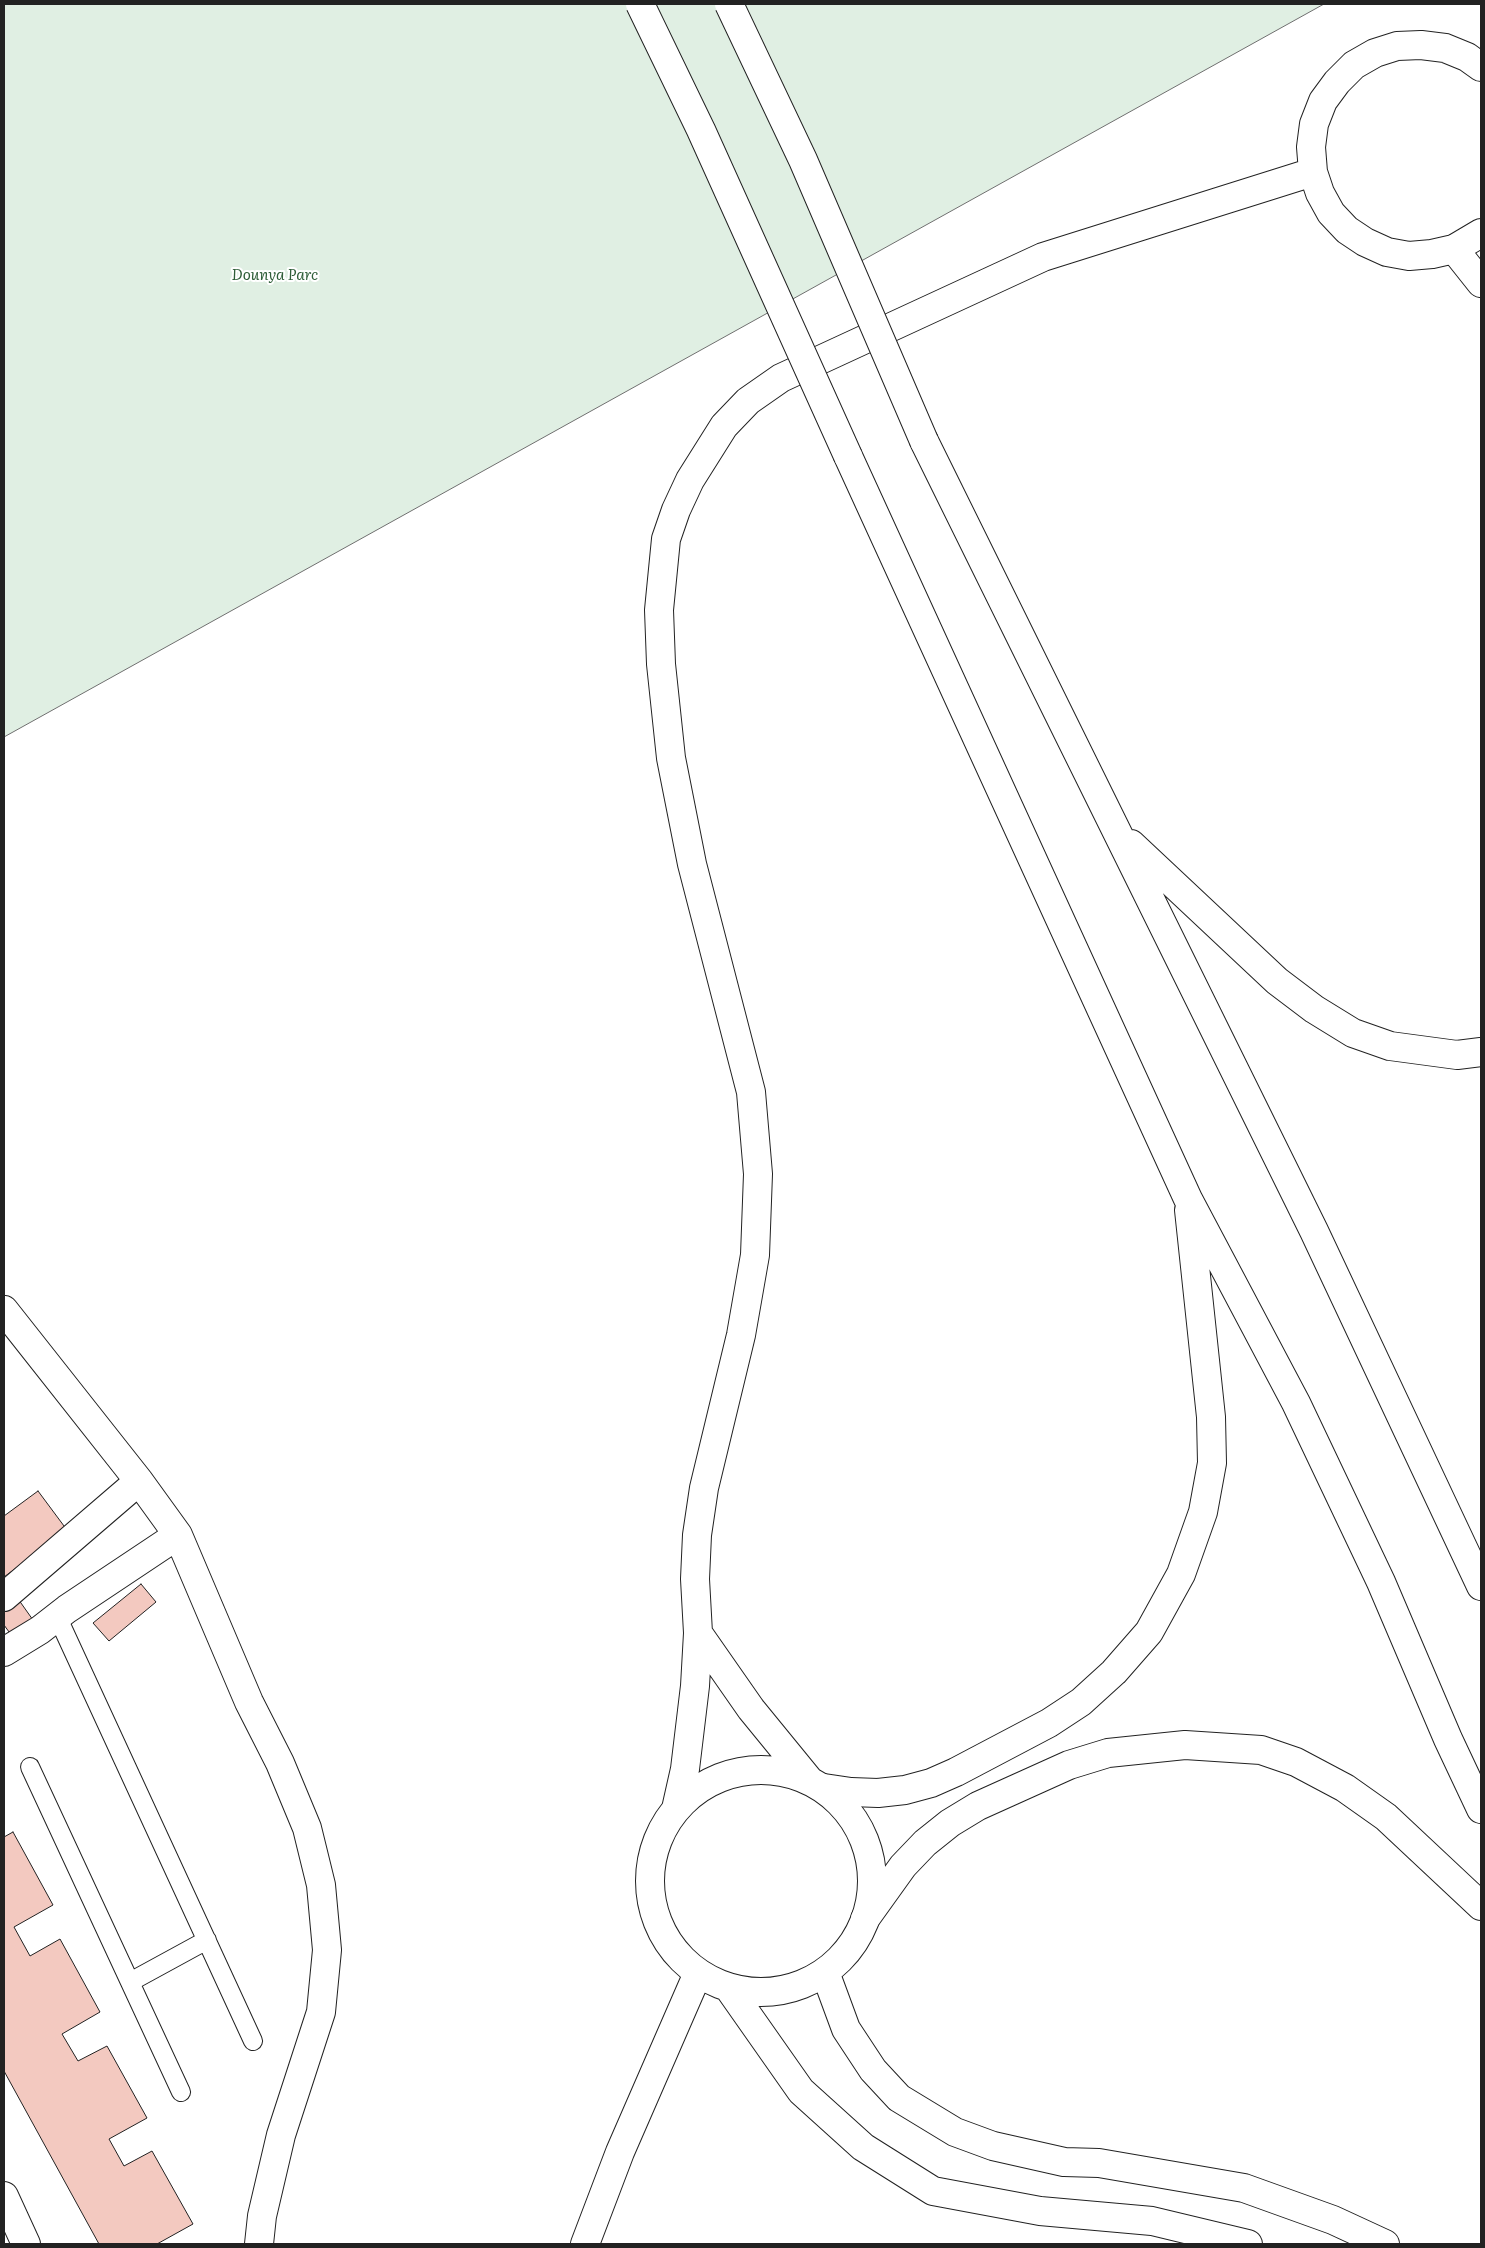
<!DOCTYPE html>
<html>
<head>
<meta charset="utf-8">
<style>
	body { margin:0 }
	#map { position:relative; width:1485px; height:2248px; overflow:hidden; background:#fff; font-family:Literata,serif }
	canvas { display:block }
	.frame { position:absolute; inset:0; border:5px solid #222; pointer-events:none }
</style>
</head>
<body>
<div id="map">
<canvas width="1485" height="2248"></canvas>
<div class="frame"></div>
</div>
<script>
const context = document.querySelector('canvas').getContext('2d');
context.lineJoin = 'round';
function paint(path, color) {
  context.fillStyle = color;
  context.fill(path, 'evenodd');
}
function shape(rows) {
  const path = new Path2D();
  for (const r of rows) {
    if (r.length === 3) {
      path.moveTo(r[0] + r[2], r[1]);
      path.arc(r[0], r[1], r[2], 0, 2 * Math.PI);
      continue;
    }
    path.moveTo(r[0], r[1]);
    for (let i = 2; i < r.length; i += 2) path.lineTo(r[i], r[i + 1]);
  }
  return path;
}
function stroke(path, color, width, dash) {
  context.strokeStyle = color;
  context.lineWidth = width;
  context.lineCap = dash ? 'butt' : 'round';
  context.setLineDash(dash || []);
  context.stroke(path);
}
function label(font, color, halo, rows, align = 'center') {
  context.font = font + ' Literata,serif';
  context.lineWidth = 4;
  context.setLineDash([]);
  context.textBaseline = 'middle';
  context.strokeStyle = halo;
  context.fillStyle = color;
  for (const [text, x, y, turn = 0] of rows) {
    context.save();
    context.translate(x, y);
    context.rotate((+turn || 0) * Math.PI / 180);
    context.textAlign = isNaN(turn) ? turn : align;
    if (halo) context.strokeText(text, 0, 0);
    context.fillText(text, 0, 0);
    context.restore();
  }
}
const green = shape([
	[4,4,1324,4,4,737,4,4]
]);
paint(green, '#e0efe3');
stroke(green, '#6f6f6f', 1);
const building = shape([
	[38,1491,67,1530,4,1577,4,1516,38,1491],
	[141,1584,156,1602,109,1641,93,1623,141,1584],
	[16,1596,33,1620,12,1636,4,1625,4,1605,16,1596],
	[13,1832,53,1905,14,1927,30,1956,60,1939,100,2012,62,2034,78,2061,107,2046,147,2118,109,2139,124,2166,152,2151,193,2224,157,2244,99,2244,4,2071,4,1837,13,1832]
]);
paint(building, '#f3c9c0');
stroke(building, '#222', 1);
const lane = shape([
	[57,1616,253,2041],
	[30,1767,181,2092],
	[130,1982,207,1940]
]);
const street = shape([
	[4,1310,139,1481,178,1535,249,1702,280,1763,307,1828,321,1885,327,1950,321,2012,281,2135,262,2216,259,2244],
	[4,1597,139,1481],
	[4,1652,40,1630,67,1609,178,1535],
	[4,2196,26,2244]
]);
const secondary = shape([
	[1481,67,1467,57,1445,48,1421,45,1397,46,1375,53,1354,65,1337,82,1323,101,1314,124,1311,147,1313,172,1320,193,1331,213,1347,230,1365,242,1387,252,1409,256,1432,254,1454,249,1481,233],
	[698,1633,751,1709,809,1780],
	[761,1881,111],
	[676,1809,685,1769,695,1686,698,1633,695,1579,697,1535,704,1488,741,1335,755,1255,758,1174,751,1092,692,864,671,758,661,664,659,610,666,539,676,510,690,480,724,426,748,401,781,378,1043,257,1313,172],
	[825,1972,846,2029,873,2070,899,2098,955,2132,993,2146,1064,2162,1099,2163,1244,2188,1333,2220,1385,2244],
	[728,1987,801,2091,863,2147,933,2191,1040,2211,1152,2221,1248,2244],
	[585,2244,620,2152,698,1973]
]);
const highway = shape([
	[1454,249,1481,283],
	[924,441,1314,1231,1481,1586],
	[848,456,1188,1199,1296,1403,1381,1582,1448,1739,1481,1809],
	[1131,844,1277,981,1314,1009,1353,1033,1390,1046,1457,1055,1481,1052],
	[824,1788,851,1792,878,1793,905,1790,931,1783,956,1772,1049,1723,1081,1702,1114,1672,1149,1632,1181,1574,1203,1512,1212,1463,1211,1417,1189,1210],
	[865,1919,903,1866,925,1843,950,1823,978,1806,1069,1765,1108,1753,1185,1745,1261,1750,1296,1762,1345,1788,1386,1817,1481,1906]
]);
stroke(lane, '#222', 20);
stroke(street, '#222', 30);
stroke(secondary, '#222', 30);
stroke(highway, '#222', 30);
stroke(lane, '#fff', 18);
stroke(street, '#fff', 28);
stroke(secondary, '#fff', 28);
stroke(highway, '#fff', 28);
const highwayBridge = shape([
	[640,4,701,130,848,456],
	[729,4,803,160,924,441]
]);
stroke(highwayBridge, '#222', 30, []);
stroke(highwayBridge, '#fff', 28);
label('italic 15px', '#2f5e38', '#fff', [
	["Dounya Parc",275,276]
]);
</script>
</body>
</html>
